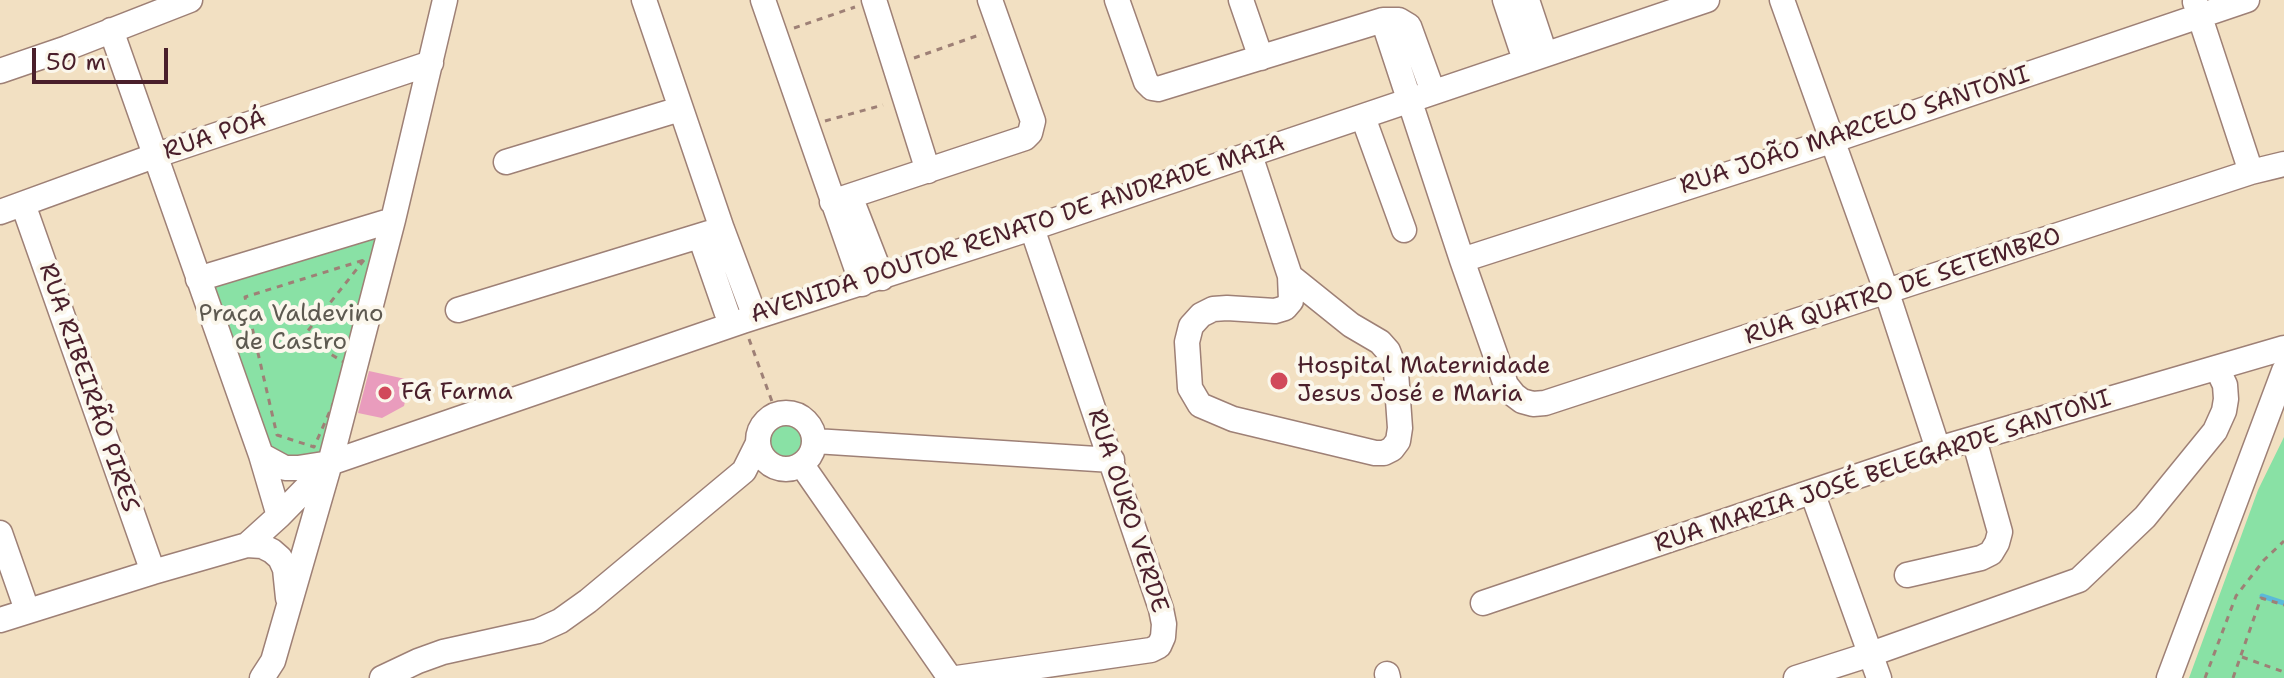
<!DOCTYPE html>
<html>
<head>
<meta charset="utf-8">
<style>
	body { margin:0 }
	#map { position:relative; width:2284px; height:678px; overflow:hidden; background:#f2e0c2; font-family:"Shantell Sans",sans-serif }
	canvas { display:block }
	.scale { position:absolute; left:32px; top:48px; width:136px; height:36px; box-sizing:border-box; border:4px solid #4a1f2b; border-top:0; padding-left:10px; font-size:24px; line-height:28px; white-space:nowrap; color:#4a1f2b; -webkit-text-stroke:6px #fbf7ec; paint-order:stroke }
</style>
</head>
<body>
<div id="map">
<canvas width="2284" height="678"></canvas>
<div class="scale">50 m</div>
</div>
<script>
const context = document.querySelector('canvas').getContext('2d');
context.lineJoin = 'round';
function paint(path, color) {
  context.fillStyle = color;
  context.fill(path, 'evenodd');
}
function shape(rows) {
  const path = new Path2D();
  for (const r of rows) {
    if (r.length === 3) {
      path.moveTo(r[0] + r[2], r[1]);
      path.arc(r[0], r[1], r[2], 0, 2 * Math.PI);
      continue;
    }
    path.moveTo(r[0], r[1]);
    for (let i = 2; i < r.length; i += 2) path.lineTo(r[i], r[i + 1]);
  }
  return path;
}
function stroke(path, color, width, dash) {
  context.strokeStyle = color;
  context.lineWidth = width;
  context.lineCap = dash ? 'butt' : 'round';
  context.setLineDash(dash || []);
  context.stroke(path);
}
function label(font, color, halo, rows, align = 'center') {
  context.font = font + ' "Shantell Sans",sans-serif';
  context.lineWidth = 8;
  context.setLineDash([]);
  context.textBaseline = 'middle';
  context.strokeStyle = halo;
  context.fillStyle = color;
  for (const [text, x, y, turn = 0] of rows) {
    context.save();
    context.translate(x, y);
    context.rotate((+turn || 0) * Math.PI / 180);
    context.textAlign = isNaN(turn) ? turn : align;
    if (halo) context.strokeText(text, 0, 0);
    context.fillText(text, 0, 0);
    context.restore();
  }
}
paint(shape([
	[384,232,328,457,299,462,267,453,206,283],
	[786,441,25],
	[2284,437,2284,678,2189,678,2258,490]
]), '#89e1a5');
stroke(shape([
	[2262,596,2284,603]
]), '#5bbad9', 5);
paint(shape([
	[369,371,410,380,404,406,382,418,358,413]
]), '#e99cbd');
const minor = shape([
	[644,0,722,229,755,317],
	[763,0,862,284],
	[874,0,928,171],
	[1117,0,1146,82,1152,88,1158,89,1383,20,1399,20,1409,26,1433,92],
	[1241,0,1261,58],
	[1505,0,1525,60],
	[1527,0,1545,54],
	[1782,0,1887,293,1938,449],
	[2195,2,2251,172],
	[1383,20,1462,260,1506,385,1514,395,1522,401,1533,404,1545,403,2251,172,2284,164],
	[111,30,261,455,279,516],
	[0,71,67,48,190,0],
	[1363,117,1404,230],
	[1250,155,1290,276,1291,301,1285,308,1275,311,1227,308,1213,309,1201,315,1191,326,1187,342,1190,388,1200,405,1233,419,1375,453,1384,453,1392,449,1398,441,1400,428,1396,372,1388,351,1380,342,1351,325,1290,276],
	[506,162,680,109],
	[850,196,882,278],
	[832,202,1025,138,1030,133,1033,121,990,0],
	[23,204,153,572],
	[0,212,154,156,431,63],
	[700,236,731,325],
	[1462,260,1831,141,2247,0],
	[198,279,393,220],
	[458,310,722,229],
	[786,441,28],
	[815,441,1112,460],
	[261,455,285,468,298,468,330,463,743,321,1032,228,1707,0],
	[802,465,950,678],
	[1812,492,1879,678],
	[0,533,27,610],
	[247,545,262,546,272,551,280,558,285,569,288,598],
	[1907,575,1981,558,1991,553,1997,543,2000,532,1974,439],
	[1483,603,1938,449,2284,348],
	[0,620,153,572,247,545,279,516,326,468],
	[1387,674,1388,678],
	[262,678,273,661,330,463,393,220,445,0],
	[382,678,418,661,443,652,538,631,560,621,588,601,744,471,758,443],
	[957,678,1151,650,1159,646,1163,637,1164,624,1161,609,1032,228],
	[1796,678,1871,654,2079,580,2145,517,2215,431,2224,411,2226,399,2225,385,2217,368],
	[2169,678,2284,371]
]);
stroke(minor, '#9e8076', 27);
stroke(shape([
	[794,28,855,7],
	[914,58,982,34],
	[825,121,883,105],
	[364,260,303,337,350,366,314,447,277,435,245,297,364,260],
	[749,339,777,415],
	[2242,657,2284,672],
	[2205,678,2236,596,2264,560,2284,541],
	[2233,678,2261,598,2284,605]
]), '#9e8076', 3, [6, 6]);
stroke(minor, '#fff', 24);
for (const [x, y, r, color] of [
	[1279,381,10,"#d1495b"],
	[385,393,8,"#d1495b"]
]) {
  const dot = new Path2D();
  dot.arc(x, y, r, 0, 2 * Math.PI);
  context.fillStyle = color;
  context.fill(dot);
  stroke(dot, '#fbf7ec', 3);
}
label('24px', '#4a1f2b', '#fbf7ec', [
	["RUA JOÃO MARCELO SANTONI",1855,131,-18],
	["RUA POÁ",215,136,-19],
	["AVENIDA DOUTOR RENATO DE ANDRADE MAIA",1018,230,-18],
	["RUA QUATRO DE SETEMBRO",1903,287,-18],
	["RUA RIBEIRÃO PIRES",88,388,71],
	["RUA MARIA JOSÉ BELEGARDE SANTONI",1883,472,-18],
	["RUA OURO VERDE",1127,511,72]
]);
label('24px', '#5d5950', '#fbf7ec', [
	["Praça Valdevino",291,315],
	["de Castro",291,343]
]);
label('24px', '#4a1f2b', '#fbf7ec', [
	["Hospital Maternidade",1297,367],
	["Jesus José e Maria",1297,395],
	["FG Farma",401,393]
], 'left');
</script>
</body>
</html>
